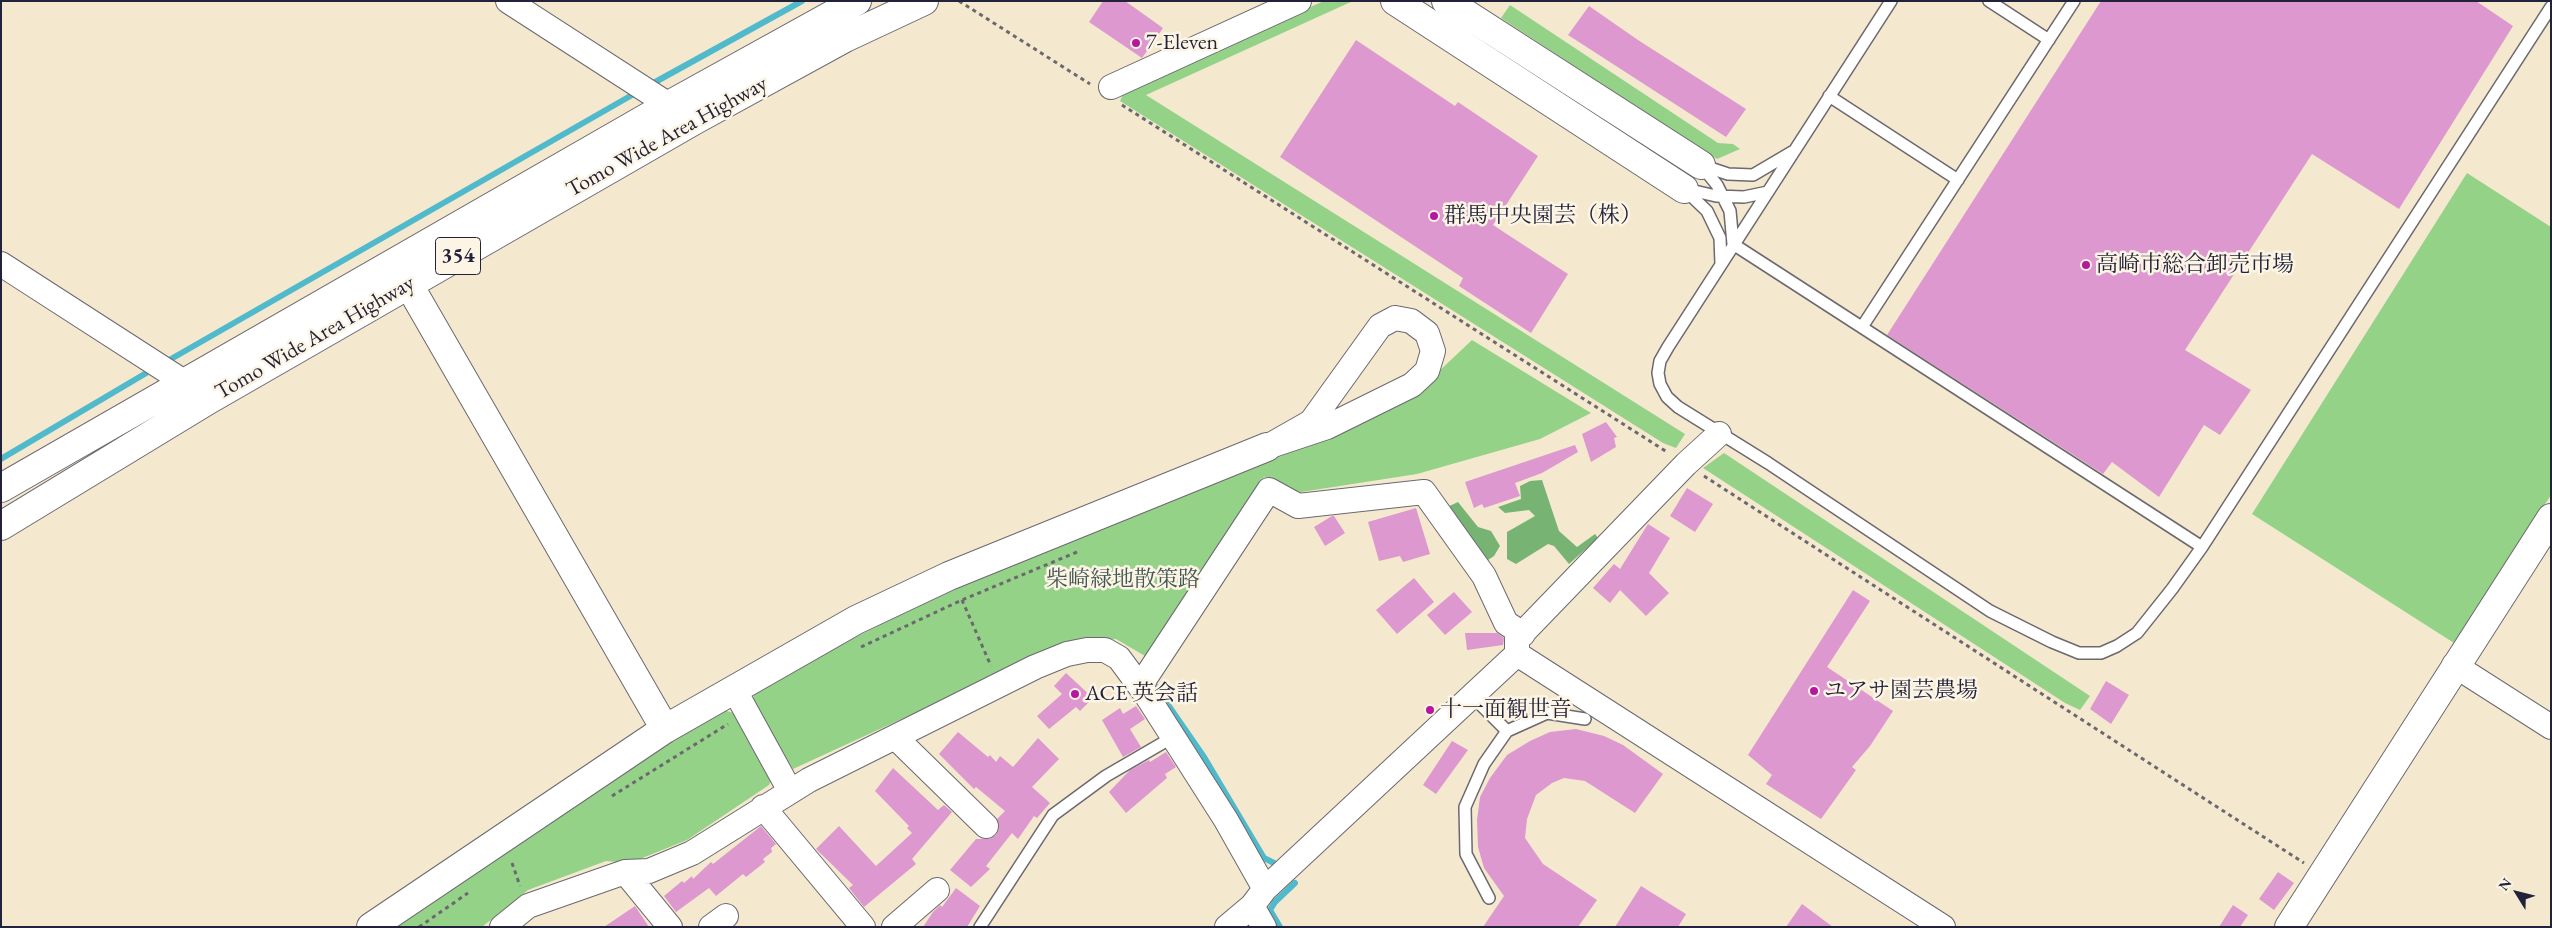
<!DOCTYPE html>
<html>
<head>
<meta charset="utf-8">
<style>
	body { margin:0 }
	#map { position:relative; width:2552px; height:928px; overflow:hidden; background:#f4e9cf; font-family:"EB Garamond",serif }
	canvas { display:block }
	.frame { position:absolute; inset:0; border:2px solid #22223b; pointer-events:none }
	.north { position:absolute; left:2492px; top:868px; width:50px; height:50px; -webkit-text-stroke:4px #fcf5e5; paint-order:stroke; rotate:306deg; font-size:14px; font-weight:700; line-height:20px; text-align:center; color:#22223b }
	.north::after { content:''; display:block; margin:auto; width:18px; height:22px; background:#22223b; clip-path:polygon(50% 0,100% 100%,50% 72%,0 100%) }
</style>
</head>
<body>
<div id="map">
<canvas width="2552" height="928"></canvas>
<div class="frame"></div>
<div class="north">N</div>
</div>
<script>
const context = document.querySelector('canvas').getContext('2d');
context.lineJoin = 'round';
function paint(path, color) {
  context.fillStyle = color;
  context.fill(path, 'evenodd');
}
function shape(rows) {
  const path = new Path2D();
  for (const r of rows) {
    path.moveTo(r[0], r[1]);
    for (let i = 2; i < r.length; i += 2) path.lineTo(r[i], r[i + 1]);
  }
  return path;
}
function stroke(path, color, width, dash) {
  context.strokeStyle = color;
  context.lineWidth = width;
  context.lineCap = dash ? 'butt' : 'round';
  context.setLineDash(dash || []);
  context.stroke(path);
}
function label(font, color, halo, rows, align = 'center') {
  context.font = font + ' "EB Garamond","Noto Serif JP",serif';
  context.lineWidth = 5;
  context.setLineDash([]);
  context.textBaseline = 'middle';
  context.strokeStyle = halo;
  context.fillStyle = color;
  for (const [text, x, y, turn = 0] of rows) {
    context.save();
    context.translate(x, y);
    context.rotate((+turn || 0) * Math.PI / 180);
    context.textAlign = isNaN(turn) ? turn : align;
    if (halo) context.strokeText(text, 0, 0);
    context.fillText(text, 0, 0);
    context.restore();
  }
}
paint(shape([
	[1324,1,1353,1,1146,95,1685,434,1676,448,1663,443,1120,101,1126,87],
	[1510,5,1718,143,1733,144,1740,149,1717,159,1501,18],
	[2467,173,2551,227,2551,495,2454,643,2252,514],
	[1472,340,1591,413,1540,439,1417,474,1301,492,1287,489,1264,477,1145,656,1116,639,1069,642,793,769,752,701,757,687,967,581,1418,391],
	[1724,453,2090,696,2080,710,2065,703,1703,468],
	[723,710,734,713,772,778,769,785,687,840,630,863,606,861,528,890,482,927,392,927,661,743]
]), '#94d288');
paint(shape([
	[1542,480,1559,531,1577,547,1595,534,1598,538,1569,564,1554,546,1548,544,1516,564,1507,559,1507,532,1535,516,1529,510,1505,513,1498,507,1521,499,1520,486,1530,481],
	[1458,502,1478,527,1491,531,1500,546,1494,556,1482,564,1445,508]
]), '#77b474');
stroke(shape([
	[648,86,802,1],
	[164,363,639,91],
	[1,459,153,369],
	[1155,686,1204,757,1264,858,1274,863],
	[1280,927,1270,910,1275,902,1295,883]
]), '#50bacc', 6);
paint(shape([
	[1103,1,1125,1,1163,28,1142,58,1089,22],
	[2101,1,2476,1,2513,26,2399,209,2312,154,2185,350,2251,390,2220,435,2204,425,2159,497,2112,462,2103,474,1887,335],
	[1589,6,1638,40,1746,109,1726,137,1568,35],
	[1356,40,1455,106,1458,102,1538,156,1493,225,1568,274,1531,333,1459,286,1463,278,1280,157],
	[1606,422,1617,437,1614,438,1616,447,1591,462,1582,434],
	[1575,445,1578,452,1542,473,1515,483,1520,496,1484,508,1482,504,1474,508,1465,482],
	[1687,488,1713,504,1695,532,1670,516],
	[1416,508,1430,554,1403,562,1400,556,1379,561,1368,522],
	[1332,516,1334,516,1345,533,1325,546,1314,527],
	[1648,524,1670,538,1649,573,1669,593,1646,616,1620,590,1610,603,1593,588,1614,564,1620,569],
	[1414,578,1434,602,1397,634,1376,610],
	[1853,590,1870,601,1827,667,1893,711,1870,746,1852,767,1856,770,1821,819,1766,784,1772,775,1748,755],
	[1454,592,1472,612,1445,635,1427,615],
	[1465,633,1497,633,1504,638,1503,645,1467,650],
	[1066,673,1093,698,1080,711,1076,707,1049,729,1037,716,1062,694,1054,686],
	[2106,681,2129,695,2111,724,2090,709],
	[1136,706,1145,719,1130,729,1141,747,1123,757,1102,720,1120,708,1123,714],
	[1576,729,1604,736,1623,745,1663,774,1635,813,1585,781,1564,778,1552,783,1536,795,1527,819,1525,838,1543,864,1597,900,1578,927,1483,927,1504,896,1484,868,1478,847,1477,820,1480,797,1490,778,1507,755,1530,741,1550,732],
	[958,732,988,757,990,755,996,762,1000,756,1013,767,1038,738,1059,759,1032,787,1050,803,1037,818,1034,816,1018,839,1012,833,986,866,990,869,971,887,950,870,976,839,989,839,996,835,999,829,997,819,1005,811,976,787,974,789,939,754],
	[1452,741,1468,750,1436,794,1423,785],
	[1166,752,1176,767,1165,774,1167,778,1126,813,1109,792,1130,770,1149,760,1150,762],
	[893,768,938,810,944,805,952,812,912,859,916,864,864,907,849,888,853,885,816,849,839,826,876,866,912,833,907,828,909,826,875,791],
	[761,826,776,844,771,848,772,852,763,859,765,862,746,877,743,874,716,896,709,888,676,912,664,896,682,881,684,883,692,876,693,879,711,862,713,864],
	[2278,872,2294,883,2274,910,2259,899],
	[1641,886,1686,914,1678,927,1615,927],
	[956,888,980,906,967,927,923,927,933,912,940,905,942,907],
	[1802,904,1833,927,1786,927],
	[2233,905,2248,915,2240,927,2219,927],
	[635,906,649,927,604,927]
]), '#dd98cf');
const lane = shape([
	[1891,1,1668,347,1660,361,1658,373,1660,384,1667,397,1678,407,1768,463,1990,611,2052,642,2079,653,2101,653,2117,646,2137,633,2172,589,2202,547,2551,7],
	[1989,1,2049,40],
	[1829,96,1958,180],
	[1701,165,1717,185,1730,211,1733,244,2202,547],
	[1701,165,1728,174,1753,175,1792,152],
	[1684,189,1707,211,1720,238,1721,264],
	[1686,189,1716,196,1744,197,1768,192],
	[1862,327,2074,1],
	[1472,696,1507,731,1547,713,1585,719],
	[1489,898,1466,854,1465,807,1484,764,1507,731],
	[980,927,1053,815,1106,776,1173,737]
]);
const street = shape([
	[508,1,669,105],
	[1111,87,1299,1],
	[1,264,184,382],
	[1395,318,1411,321,1427,333,1433,351,1427,371,1412,385,1327,427,1267,447,1311,422,1380,326,1395,318],
	[1517,654,1943,927],
	[2454,665,2551,727],
	[1140,686,1269,490,1298,506,1424,492,1484,576,1506,623,1523,634],
	[734,689,790,791],
	[896,738,986,826],
	[763,807,863,927],
	[625,872,670,927],
	[1252,906,1264,927],
	[502,927,528,906,625,872,649,871,692,853,809,780,1035,667,1067,654,1087,650,1105,650,1119,658,1147,696,1226,820,1265,889],
	[711,927,726,916],
	[894,927,937,890],
	[1227,927,1252,906,1265,889,1517,654,1517,639,1686,464,1719,434]
]);
const secondary = shape([
	[1395,1,1684,189],
	[1446,1,1701,165],
	[409,285,665,729],
	[371,927,665,729,856,620,949,576,1267,447],
	[2289,927,2551,518]
]);
const highway = shape([
	[1,488,669,105,857,1],
	[1,526,210,399,695,120,845,38,924,1]
]);
stroke(lane, '#6c686f', 14);
stroke(street, '#6c686f', 26);
stroke(secondary, '#6c686f', 30);
stroke(highway, '#6c686f', 30);
stroke(shape([
	[959,1,1090,84],
	[1122,105,1667,452],
	[1704,476,2304,863],
	[962,600,991,666],
	[861,647,962,600,1077,552],
	[612,796,728,724],
	[512,863,520,886],
	[419,927,468,893]
]), '#6c686f', 3, [4, 4]);
stroke(lane, '#fff', 11);
stroke(street, '#fff', 24);
stroke(secondary, '#fff', 28);
stroke(highway, '#fff', 28);
for (const [x, y, r, color] of [
	[1136,43,5,"#b5179e"],
	[1434,216,5,"#b5179e"],
	[2086,265,5,"#b5179e"],
	[1814,691,5,"#b5179e"],
	[1075,694,5,"#b5179e"],
	[1430,710,5,"#b5179e"]
]) {
  const dot = new Path2D();
  dot.arc(x, y, r, 0, 2 * Math.PI);
  context.fillStyle = color;
  context.fill(dot);
  stroke(dot, '#fcf5e5', 2);
}
for (const [x, y, w] of [
	[458,256,45]
]) {
  const box = new Path2D();
  box.roundRect(x - w / 2, y - 18.5, w, 37, 4);
  context.fillStyle = '#fcf5e5';
  context.fill(box);
  stroke(box, '#22223b', 1);
}
label('bold 21px', '#22223b', null, [
	["354",458,256]
]);
label('22px', '#22223b', '#fcf5e5', [
	["7-Eleven",1146,43],
	["群馬中央園芸（株）",1444,216],
	["高崎市総合卸売市場",2096,265],
	["ユアサ園芸農場",1824,691],
	["ACE 英会話",1085,694],
	["十一面観世音",1440,710]
], 'left');
label('22px', '#22223b', '#fcf5e5', [
	["Tomo Wide Area Highway",667,137,-29],
	["Tomo Wide Area Highway",315,338,-30]
]);
label('22px', '#445752', '#fcf5e5', [
	["柴崎緑地散策路",1123,580]
]);
</script>
</body>
</html>
